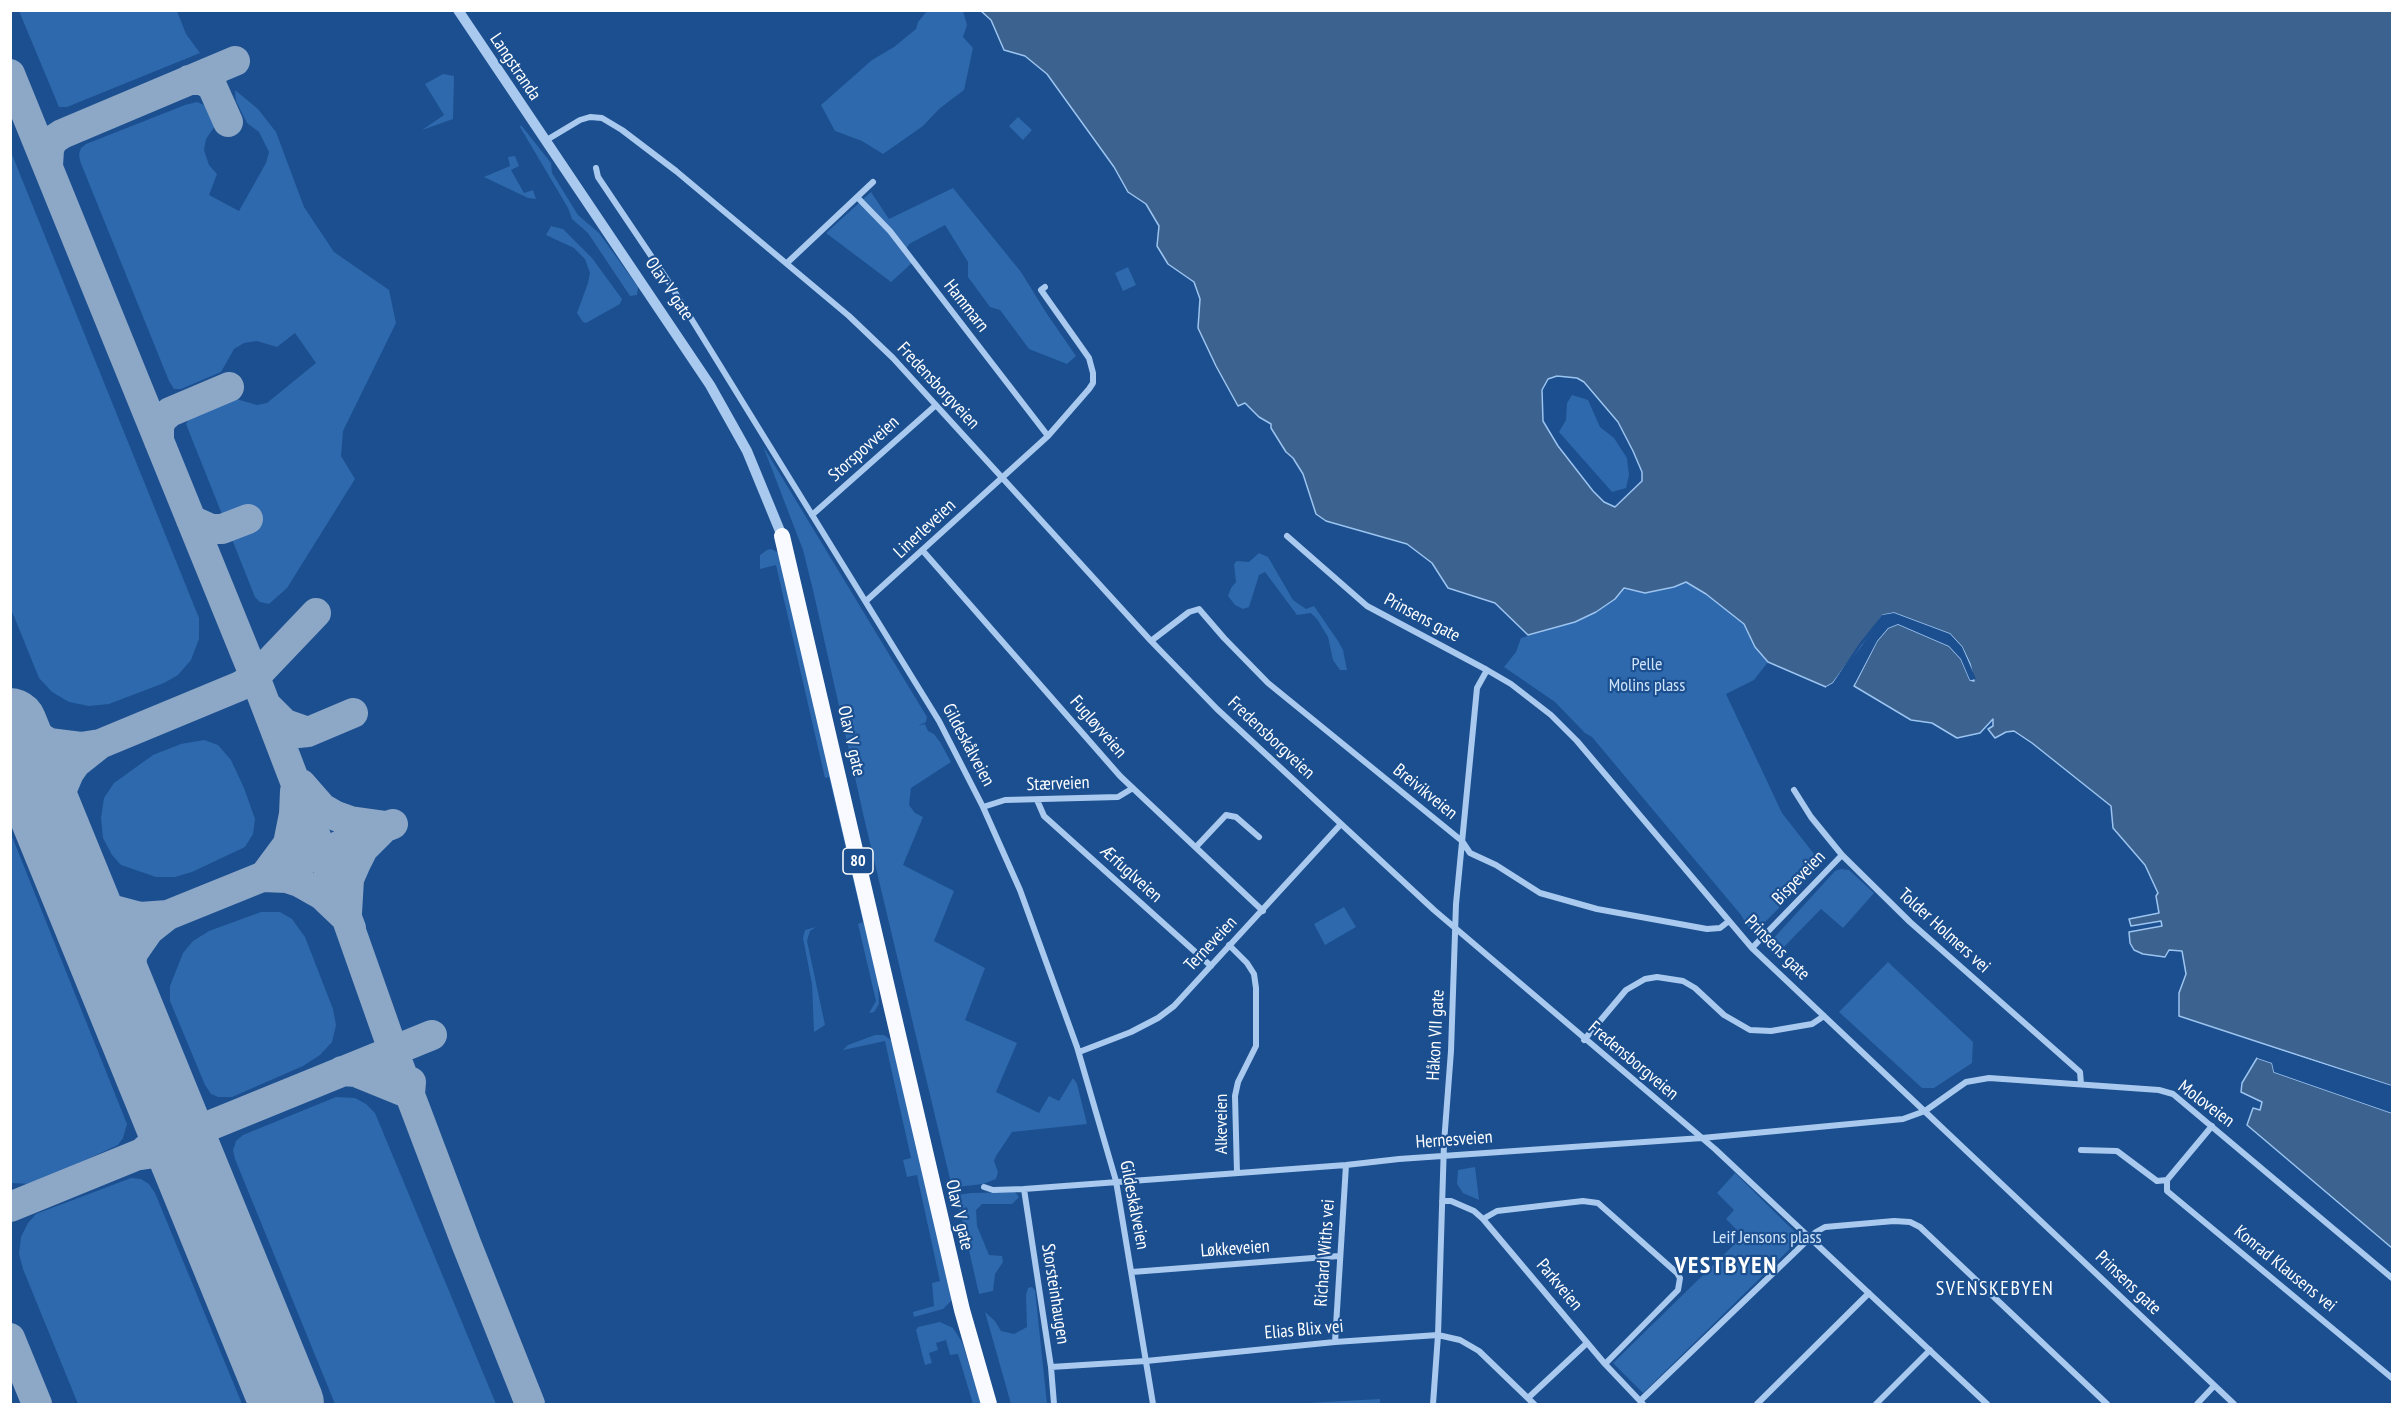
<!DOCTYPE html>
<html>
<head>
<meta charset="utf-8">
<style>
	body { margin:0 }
	#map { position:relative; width:2403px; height:1415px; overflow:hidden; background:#1b4f8f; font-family:"PT Sans Narrow",sans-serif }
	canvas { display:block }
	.frame { position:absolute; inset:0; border:12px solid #fff; pointer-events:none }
</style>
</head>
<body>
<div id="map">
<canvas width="2403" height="1415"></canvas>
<div class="frame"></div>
</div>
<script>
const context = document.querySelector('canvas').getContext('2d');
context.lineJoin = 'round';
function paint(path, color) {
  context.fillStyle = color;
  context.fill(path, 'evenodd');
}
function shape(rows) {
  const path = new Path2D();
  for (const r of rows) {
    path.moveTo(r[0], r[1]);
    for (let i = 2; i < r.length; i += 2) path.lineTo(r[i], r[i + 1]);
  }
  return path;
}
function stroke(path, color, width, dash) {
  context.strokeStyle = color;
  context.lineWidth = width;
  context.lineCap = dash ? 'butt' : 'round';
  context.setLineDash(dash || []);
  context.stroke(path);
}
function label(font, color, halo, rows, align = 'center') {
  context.font = font + ' "PT Sans Narrow",sans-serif';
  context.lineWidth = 4.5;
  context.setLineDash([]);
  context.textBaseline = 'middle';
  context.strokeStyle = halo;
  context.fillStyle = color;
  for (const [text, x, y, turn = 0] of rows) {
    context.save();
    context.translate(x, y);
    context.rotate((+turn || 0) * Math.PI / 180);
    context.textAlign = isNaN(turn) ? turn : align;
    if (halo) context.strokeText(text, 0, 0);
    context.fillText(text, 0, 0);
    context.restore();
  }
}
paint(shape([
	[19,11,177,11,186,34,200,53,67,107,59,107],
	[927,11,963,11,967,25,963,37,973,48,964,90,939,109,923,126,883,154,862,141,835,131,821,105,872,60,894,47,916,29,918,22],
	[443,74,454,76,453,119,422,130,444,115,425,84],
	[235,90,258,109,276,132,304,207,334,252,389,290,396,323,343,431,341,456,355,479,287,588,269,604,260,602,255,597,186,424,190,417,233,398,257,405,267,403,316,363,295,333,277,347,257,341,244,343,234,349,221,372,181,389,174,389,169,381,80,161,79,154,81,148,86,144,185,105,197,102,204,105,215,126,206,139,204,150,209,165,217,174,209,195,239,211,266,163,269,152,259,132,247,123,236,101],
	[1018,117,1032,130,1023,140,1009,126],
	[521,125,551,163,552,173,578,215,599,233,638,287,637,295,630,296,588,233,572,219,568,208,520,127],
	[11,152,199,618,199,639,191,660,178,675,164,683,109,704,89,706,69,702,52,692,39,678,11,609],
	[515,156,519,166,511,170,524,193,533,190,536,199,528,198,484,177,510,166,508,157],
	[953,188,1021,272,1047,314,1076,356,1067,364,1029,349,1000,310,990,307,968,277,968,262,945,225,909,244,905,251,912,263,891,282,826,233,871,192,889,219],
	[551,226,563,229,592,258,622,299,620,304,586,323,583,322,577,313,588,283,590,273,585,259,574,248,546,235],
	[1128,267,1136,285,1123,291,1115,273],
	[1572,395,1588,400,1600,427,1614,438,1627,458,1629,475,1626,488,1612,492,1559,432,1566,420,1567,403],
	[763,446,927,717,926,722,918,726,925,724,928,731,934,734,940,742,951,762,911,788,909,805,915,813,923,817,903,865,954,891,934,941,985,968,965,1020,1017,1043,996,1092,1039,1113,1049,1096,1059,1101,1073,1078,1077,1084,1087,1124,1012,1132,996,1156,994,1161,998,1172,996,1179,983,1184,957,1187,951,1183,865,822,813,590,803,550],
	[771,549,779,553,881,986,878,987,879,1004,874,1012,869,1013,876,1001,858,924,863,922,829,777,825,778,776,565,760,569,760,555,767,550],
	[1259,553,1268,557,1293,600,1306,609,1314,606,1338,641,1343,650,1347,670,1340,670,1333,660,1328,637,1317,619,1311,613,1297,615,1265,572,1259,575,1249,607,1243,609,1235,605,1228,596,1231,588,1236,582,1234,564,1237,561,1249,562],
	[1686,582,1706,594,1744,624,1755,647,1768,662,1754,680,1726,694,1782,813,1814,854,1808,876,1804,883,1760,927,1753,931,1750,930,1741,915,1592,737,1585,733,1555,702,1504,667,1516,652,1521,638,1575,622,1596,612,1615,599,1622,592,1622,589,1645,593,1674,587],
	[204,740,218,745,231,760,244,788,255,819,253,834,245,847,192,872,175,877,156,877,121,865,112,855,103,838,101,818,104,798,114,783,153,755,181,744],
	[11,834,127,1124,123,1138,118,1145,33,1184,11,1183],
	[1841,869,1849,870,1874,893,1843,928,1821,909,1778,953,1771,944,1772,940,1835,871],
	[1344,907,1356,927,1325,945,1314,924],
	[261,912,280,912,292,919,305,937,333,1009,336,1025,332,1042,320,1055,303,1066,232,1097,218,1097,211,1094,205,1085,170,1001,170,986,183,953,193,941,209,931],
	[816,927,810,931,807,941,825,1025,814,1032,812,984,803,938,805,930],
	[1888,962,1973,1042,1972,1063,1934,1088,1922,1088,1839,1012],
	[875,1035,884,1035,892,1041,952,1295,951,1301,943,1309,914,1317,913,1312,934,1306,932,1283,940,1281,917,1175,907,1177,903,1160,911,1158,885,1041,843,1050,848,1045],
	[336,1097,355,1098,366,1104,375,1113,496,1404,335,1404,235,1159,233,1150,236,1141,243,1135],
	[1475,1167,1479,1200,1463,1193,1457,1184,1458,1170],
	[1735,1173,1801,1238,1643,1393,1613,1363,1743,1236,1726,1219,1734,1210,1717,1193],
	[131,1178,141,1179,149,1184,155,1193,242,1404,78,1404,23,1269,19,1254,21,1237,28,1223,36,1214],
	[1015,1192,1019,1197,1012,1204,982,1204,976,1210,977,1226,989,1255,1002,1256,1003,1262,995,1274,993,1291,979,1294,957,1198,958,1195,971,1193],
	[1032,1287,1035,1290,1047,1404,1011,1404,985,1312,995,1321,1001,1331,1014,1334,1027,1327,1026,1295,1028,1288],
	[940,1322,953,1328,962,1342,981,1404,973,1404,958,1354,950,1355,946,1340,936,1343,938,1350,929,1353,932,1363,925,1365,916,1330,918,1327],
	[1380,1399,1380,1404,1289,1404,1291,1404]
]), '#2e69ad');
const water = shape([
	[981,11,2392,11,2392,1086,2179,1016,2179,993,2186,974,2182,951,2169,950,2165,957,2143,954,2134,950,2130,943,2129,932,2162,926,2161,921,2131,926,2129,919,2159,913,2156,896,2158,893,2145,865,2113,828,2111,806,2032,743,2014,731,2006,732,1995,738,1988,729,1993,726,1993,719,1980,733,1957,738,1932,723,1911,720,1854,686,1877,641,1888,628,1898,624,1949,646,1961,659,1970,680,1974,681,1970,664,1962,647,1950,634,1894,613,1883,615,1833,683,1826,687,1768,662,1755,647,1744,624,1706,594,1686,582,1674,587,1645,593,1624,588,1615,599,1596,612,1575,622,1528,635,1495,603,1448,588,1432,563,1407,544,1326,521,1316,514,1303,474,1293,458,1286,452,1271,428,1271,424,1259,417,1245,403,1238,406,1216,366,1198,328,1200,299,1194,282,1168,264,1157,246,1159,226,1146,204,1128,192,1114,167,1047,74,1025,56,1004,50,991,20,981,11],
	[1557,376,1577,378,1584,382,1618,422,1633,451,1642,472,1642,481,1615,507,1604,502,1593,491,1558,446,1543,421,1542,390,1548,379,1557,376],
	[2257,1058,2272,1063,2274,1072,2392,1113,2392,1248,2247,1125,2253,1108,2260,1110,2262,1102,2241,1092,2242,1083,2257,1058]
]);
paint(water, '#3c6290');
stroke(water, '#9cc4f0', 1.5);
paint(shape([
	[1894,613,1950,634,1962,647,1976,679,1970,680,1961,659,1949,646,1898,624,1888,628,1877,641,1855,683,1851,686,1874,639,1886,625,1898,621,1950,643,1963,657,1969,670,1960,649,1949,636,1894,616,1884,618,1861,646,1835,685,1826,690,1826,687,1833,683,1859,644,1882,615],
	[2260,1044,2392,1086,2392,1089,2260,1047],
	[2258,1055,2273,1061,2277,1070,2392,1110,2392,1113,2274,1072,2272,1063,2257,1058]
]), '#1b4f8f');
stroke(shape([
	[10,74,255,677,351,928],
	[189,80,202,80,212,86,228,122],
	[48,166,49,149,53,140,62,134,235,61],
	[159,441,159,427,162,419,170,412,229,387],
	[191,520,211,529,222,529,248,519],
	[268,707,285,724,308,732],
	[10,714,19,724,49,743,81,747,100,744],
	[288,734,308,732,353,713],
	[301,784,322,808,336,816,350,821,386,826],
	[59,843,58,799,69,773,76,763,100,744,240,686,255,677,316,613],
	[72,875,96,900,110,909,140,917,168,915,393,824],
	[265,875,288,844,294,814,295,791],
	[263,877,287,878,299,882,322,895,343,915],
	[344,911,393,1050,466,1243,530,1404],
	[347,913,349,879,356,863,363,849,381,831],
	[128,1014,126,987,133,953,149,930,168,915],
	[342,1071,356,1072,410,1094,411,1082],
	[141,1154,152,1144,161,1130,164,1110,161,1094],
	[141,1155,155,1153,176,1160,190,1171,198,1184],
	[10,1207,432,1035],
	[10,1338,37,1404]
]), '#8da7c7', 30);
stroke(shape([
	[10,725,287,1404]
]), '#8da7c7', 74);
stroke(shape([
	[545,141,580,120,590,117,602,118,622,130,676,171,849,316,893,358,1151,641,1217,709,1434,910,1715,1149,1987,1404],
	[596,168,598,177,668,281,939,721,983,807,1020,890,1077,1047,1116,1181,1153,1404],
	[857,197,890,231,1048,436,866,601],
	[787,263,873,182],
	[1045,287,1041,290,1089,358,1093,373,1093,383,1089,389,1048,436],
	[812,515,936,405],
	[1287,536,1367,606,1487,670,1511,684,1551,715,1577,741,1752,948,2234,1404],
	[923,551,1120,776,1263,911],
	[1151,641,1189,612,1199,609,1224,638,1268,683,1462,841,1470,853,1496,865,1540,893,1597,909,1707,929,1720,928,1729,921],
	[1794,790,1811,817,1842,855,1910,922,2080,1072,2081,1084],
	[1037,800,1044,816,1211,966],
	[983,807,1005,800,1118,797,1133,788],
	[1196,847,1226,815,1236,817,1259,837],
	[1229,945,1247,963,1254,974,1256,988,1256,1046,1238,1082,1235,1096,1237,1173],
	[1752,948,1842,855],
	[1584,1040,1626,990,1645,979,1657,977,1683,981,1695,988,1724,1015,1750,1030,1771,1031,1812,1024,1824,1016],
	[1079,1052,1131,1032,1158,1018,1174,1006,1341,824],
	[2212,1126,2167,1180,2167,1191,2392,1378],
	[2081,1150,2117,1151,2157,1181,2167,1180],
	[984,1187,993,1190,1024,1189,1346,1165,1399,1159,1702,1138,1903,1119,1925,1111,1966,1082,1989,1078,2159,1090,2173,1094,2392,1278],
	[1024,1189,1051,1367,1054,1404],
	[1442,1201,1451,1201,1474,1211,1483,1219,1605,1364,1643,1404],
	[1483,1219,1497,1211,1583,1201,1598,1203,1677,1273,1680,1278,1678,1290,1605,1364],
	[1132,1272,1339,1256],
	[1335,1342,1346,1165],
	[1051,1367,1146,1361,1335,1342,1438,1335,1460,1340,1479,1351,1534,1404],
	[1528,1398,1587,1343],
	[1640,1401,1816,1232,1825,1227,1894,1221,1910,1222,1920,1227,2107,1404],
	[1433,1404,1438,1335,1444,1143,1451,1051,1456,904,1477,688,1487,670],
	[1757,1404,1869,1293],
	[1876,1404,1930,1350],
	[2197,1404,2214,1386]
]), '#a9c9ee', 6);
stroke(shape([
	[458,10,710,385,747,451,782,536]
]), '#a9c9ee', 10);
stroke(shape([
	[782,536,962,1310,989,1404]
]), '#f8faff', 16);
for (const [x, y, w] of [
	[858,861,30]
]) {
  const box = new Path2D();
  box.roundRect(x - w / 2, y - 13, w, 26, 4.5);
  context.fillStyle = '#1b4f8f';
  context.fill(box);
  stroke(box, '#fff', 1.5);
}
label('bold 16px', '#fff', null, [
	["80",858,861]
]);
label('18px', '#fff', '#1b4f8f', [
	["Langstranda",515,67,56],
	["Olav V gate",669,289,56],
	["Hammarn",966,306,52],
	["Fredensborgveien",938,386,47],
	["Storspovveien",864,449,-42],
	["Linerleveien",925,529,-43],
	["Prinsens gate",1422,618,28],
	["Fugløyveien",1098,727,49],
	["Fredensborgveien",1271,738,43],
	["Olav V gate",851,741,77],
	["Gildeskålveien",968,745,62],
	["Stærveien",1058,784,-2],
	["Breivikveien",1425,792,39],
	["Ærfuglveien",1131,874,42],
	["Bispeveien",1799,878,-46],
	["Tolder Holmers vei",1944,931,42],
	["Terneveien",1211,944,-47],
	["Prinsens gate",1777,948,45],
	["Håkon VII gate",1436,1035,-87],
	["Fredensborgveien",1633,1061,40],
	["Moloveien",2206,1104,37],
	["Alkeveien",1222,1124,-90],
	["Hernesveien",1454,1140,-4],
	["Gildeskålveien",1134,1205,79],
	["Olav V gate",959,1215,77],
	["Løkkeveien",1235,1249,-4],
	["Richard Withs vei",1325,1253,-86],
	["Konrad Klausens vei",2285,1269,39],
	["Prinsens gate",2128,1283,44],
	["Parkveien",1559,1285,50],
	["Storsteinhaugen",1055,1294,81],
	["Elias Blix vei",1304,1330,-5]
]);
label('18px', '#cfe3fa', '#1b4f8f', [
	["Pelle",1647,665],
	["Molins plass",1647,686],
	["Leif Jensons plass",1767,1238]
]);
context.letterSpacing = '1.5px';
label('20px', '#fff', '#1b4f8f', [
	["SVENSKEBYEN",1995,1289]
]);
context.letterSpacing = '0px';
context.letterSpacing = '1.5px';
label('bold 24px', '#fff', '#1b4f8f', [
	["VESTBYEN",1726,1266]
]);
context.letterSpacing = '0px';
</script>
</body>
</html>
